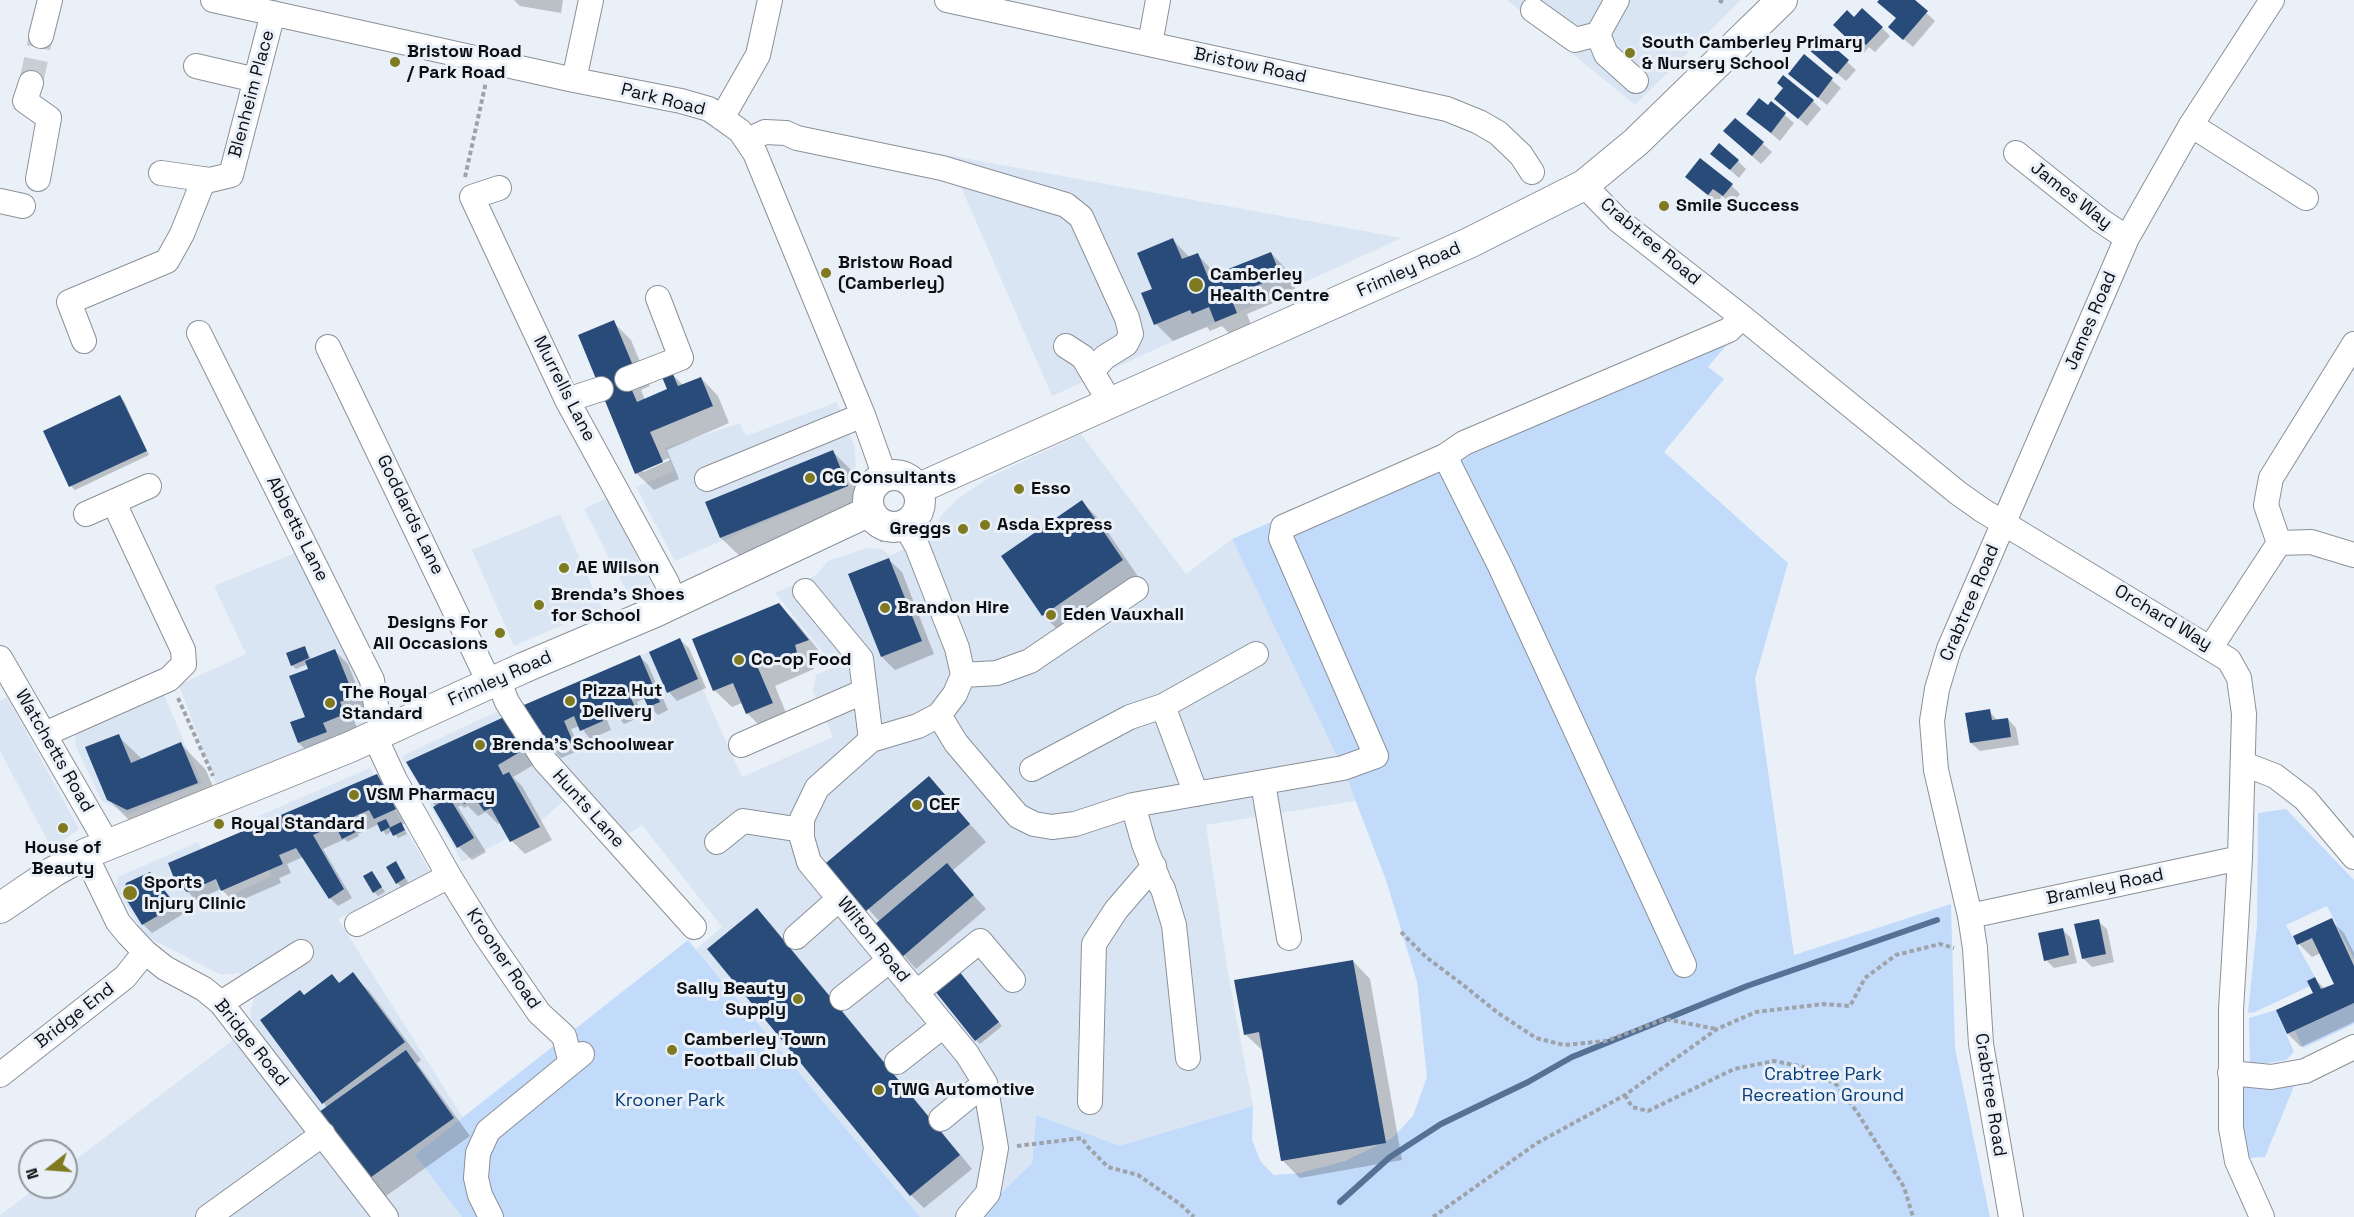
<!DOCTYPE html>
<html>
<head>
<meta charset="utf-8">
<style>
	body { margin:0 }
	#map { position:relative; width:2354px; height:1217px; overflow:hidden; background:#eaf0f8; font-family:"Space Grotesk",sans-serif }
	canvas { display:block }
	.north { position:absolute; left:18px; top:1139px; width:60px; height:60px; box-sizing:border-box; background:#eaf0f8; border:2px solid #91969c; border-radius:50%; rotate:253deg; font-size:16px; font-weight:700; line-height:24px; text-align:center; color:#0c0e11 }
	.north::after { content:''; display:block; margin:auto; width:21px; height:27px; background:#7f791f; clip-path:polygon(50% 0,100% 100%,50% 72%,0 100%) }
</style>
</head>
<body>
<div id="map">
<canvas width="2354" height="1217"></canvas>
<div class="north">N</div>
</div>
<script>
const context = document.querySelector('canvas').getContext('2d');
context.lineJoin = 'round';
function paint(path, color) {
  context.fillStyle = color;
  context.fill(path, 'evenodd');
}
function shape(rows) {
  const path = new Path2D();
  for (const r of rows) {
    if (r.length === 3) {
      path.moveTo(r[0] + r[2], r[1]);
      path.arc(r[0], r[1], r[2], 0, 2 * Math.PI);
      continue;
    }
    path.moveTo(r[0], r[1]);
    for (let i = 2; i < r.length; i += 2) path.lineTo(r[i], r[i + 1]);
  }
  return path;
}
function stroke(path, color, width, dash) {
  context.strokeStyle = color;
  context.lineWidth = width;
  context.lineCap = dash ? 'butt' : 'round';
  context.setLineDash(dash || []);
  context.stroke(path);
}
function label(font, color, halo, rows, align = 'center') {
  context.font = font + ' "Space Grotesk",sans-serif';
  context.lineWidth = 6;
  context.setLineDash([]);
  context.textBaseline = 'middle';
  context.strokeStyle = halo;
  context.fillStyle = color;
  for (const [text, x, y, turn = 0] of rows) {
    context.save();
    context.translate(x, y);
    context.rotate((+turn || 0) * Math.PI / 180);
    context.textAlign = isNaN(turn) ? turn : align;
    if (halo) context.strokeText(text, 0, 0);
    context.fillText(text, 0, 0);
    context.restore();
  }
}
paint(shape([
	[1507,0,1741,0,1635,105],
	[947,155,1402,238,1052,396],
	[837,402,854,445,856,465,853,477,844,488,675,561,636,487,674,471,665,448,740,423,746,436],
	[1081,434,1186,574,1232,539,1332,743,1356,801,1206,825,1228,973,1253,1106,1120,1147,1036,1115,1032,1163,976,1217,920,1217,696,949,722,927,642,825,623,838,517,708,680,638,742,777,833,737,813,691,816,675,835,667,775,593,815,576,828,561,867,548,882,549,890,556,937,531,940,517,957,499,990,477],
	[607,498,651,584,628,594,584,509],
	[560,514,602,608,514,646,472,550],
	[300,551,379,719,217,787,179,685,246,654,214,586],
	[164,695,202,783,128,814,102,801,76,747,75,732],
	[7,697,79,829,52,849,0,751,0,701],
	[500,710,567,798,542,820,462,862,402,756],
	[370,768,431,873,338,919,463,1118,415,1155,462,1217,0,1217,0,1215,38,1187,66,1187,66,1167,229,1043,252,1022,250,1011,255,996,239,973,221,975,145,936,116,888,118,877,198,842,223,899,272,876,247,821]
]), '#dae5f3');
paint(shape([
	[1723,327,1735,335,1708,367,1724,379,1664,452,1788,563,1755,679,1794,955,1951,904,1955,1048,1990,1217,976,1217,1032,1163,1036,1115,1120,1146,1253,1106,1252,1140,1261,1162,1274,1175,1300,1173,1345,1161,1392,1138,1413,1116,1427,1077,1417,982,1386,880,1343,768,1232,539],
	[2286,809,2354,880,2354,959,2327,906,2286,925,2315,977,2308,981,2310,986,2255,1012,2248,1013,2257,925,2258,813],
	[688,940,920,1217,462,1217,415,1155],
	[2354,1003,2354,1024,2303,1048,2295,1031],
	[2276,1010,2294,1052,2286,1060,2250,1066,2249,1018],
	[2242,1079,2297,1079,2265,1157,2248,1158,2242,1125]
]), '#c3dbfb');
paint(shape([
	[514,0,563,0,561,13,520,6],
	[1881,0,1912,0,1935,21,1913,47,1899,35,1898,19],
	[1854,19,1882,28,1890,36,1875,52,1869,47,1864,53,1843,34],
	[1820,37,1856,70,1846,81,1818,57],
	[1804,56,1841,88,1827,105,1799,82],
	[1776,99,1813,101,1821,109,1807,126],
	[1771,103,1794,123,1780,141,1757,122],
	[1736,120,1772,152,1761,164,1734,140],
	[1738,161,1746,169,1739,178,1721,162],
	[1695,185,1732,186,1740,194,1732,204,1722,196,1717,203],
	[1173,240,1190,258,1198,255,1217,276,1271,253,1288,271,1297,293,1247,314,1253,330,1234,338,1222,326,1210,331,1207,327,1173,341,1156,324,1154,290],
	[613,322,631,340,650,386,641,390,645,400,669,390,672,374,684,386,701,378,718,396,729,423,667,450,679,479,654,490,636,473],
	[669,458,670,460,643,472,643,469],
	[120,397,124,401,149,455,75,490,71,486,45,432],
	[832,451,858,477,872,511,747,563,721,538],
	[1082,502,1099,519,1139,578,1060,632,1043,615],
	[888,559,902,572,934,654,895,670,882,657,850,575],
	[778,605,796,622,825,658,811,662,814,669,775,686,789,720,765,731,747,713,742,703,732,707,714,690],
	[680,640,689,648,706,688,677,701,669,692],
	[304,647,312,660,335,651,348,664,366,710,352,715,357,728,335,736,339,746,312,756,299,743,292,723,307,718,310,670,308,664,296,669,292,665],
	[640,657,648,665,668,710,658,715,649,706,646,698,637,702,643,716,624,724,613,711,605,715,611,730,590,739,580,726,571,729,580,750,561,758,519,709],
	[1989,711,1998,721,2008,719,2016,728,2019,745,1980,751,1971,743],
	[504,719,537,763,513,777,522,786,552,840,525,854,512,841,501,822,498,824,486,812,478,816,468,806,464,808,461,805,458,807,486,852,472,860,459,847,436,807,431,801],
	[118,736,143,760,181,744,206,770,222,808,134,825,108,799],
	[377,776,390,789,408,822,402,825,407,834,398,838,392,831,386,835,379,824,358,834,359,836,347,842,345,839,323,849,352,898,338,906,330,898,303,857,287,864,291,873,279,878,281,883,235,903,221,889,196,900,176,880],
	[929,778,986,842,952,871,986,909,916,969,877,925,880,922,828,863],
	[399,867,408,882,401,887,397,883],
	[372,873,385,892,378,896,374,892],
	[150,874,183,914,152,933,143,924,125,894],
	[757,910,770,923,972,1169,924,1208,911,1195,709,950],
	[2331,920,2344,933,2354,953,2354,1022,2301,1047,2288,1034,2278,1011,2315,994,2315,979,2325,989,2336,984,2321,953,2312,957,2299,944],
	[2098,921,2107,929,2114,962,2092,967,2083,958],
	[2062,929,2071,938,2077,963,2054,968,2046,960],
	[1353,961,1370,979,1402,1160,1300,1178,1282,1160,1264,1052,1245,1034],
	[352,974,370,992,421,1060,417,1063,470,1136,386,1196,368,1179,324,1103,304,996,332,976,340,984],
	[962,977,1002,1026,980,1044,976,1040]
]), '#0003');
stroke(shape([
	[1340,1202,1390,1157,1441,1124,1528,1082,1572,1057,1747,986,1937,920]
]), '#567196', 6);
paint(shape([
	[1879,0,1915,0,1928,11,1903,40,1888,27,1896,18,1877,2],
	[1862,8,1883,27,1866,45,1860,40,1855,46,1833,25,1847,10,1854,17],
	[1820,35,1849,60,1837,74,1808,49],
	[1804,54,1833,78,1818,98,1788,74],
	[1783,75,1814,100,1798,119,1774,99,1783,88,1777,83],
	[1759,98,1768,105,1771,101,1786,113,1771,133,1746,114],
	[1735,118,1764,142,1752,156,1723,131],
	[1719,143,1739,160,1730,170,1710,154],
	[1700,158,1733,184,1723,196,1713,189,1708,195,1685,177],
	[1173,238,1182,259,1198,253,1208,277,1271,252,1281,276,1230,296,1237,313,1215,322,1209,307,1192,314,1190,310,1154,325,1141,293,1152,289,1137,253],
	[614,320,634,368,624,372,637,402,667,389,662,377,672,372,678,386,701,377,713,406,650,432,663,462,635,474,578,335],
	[120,395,147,451,69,487,43,431],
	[833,450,848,486,720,538,705,502],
	[1082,500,1123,560,1042,616,1001,556],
	[889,558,922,641,881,657,848,574],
	[779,603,809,640,795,645,797,652,758,668,773,703,746,714,733,683,713,691,692,639],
	[680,638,698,679,667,693,649,652],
	[305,646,309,658,291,666,286,653],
	[335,649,354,696,340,702,345,714,323,723,327,732,298,743,290,722,305,717,289,676,308,669,305,661],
	[640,655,660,702,648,707,640,689,629,694,635,707,614,716,608,702,597,707,603,721,580,731,574,716,564,721,573,742,551,750,517,708],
	[1990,709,1992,720,2008,718,2011,737,1970,743,1965,713],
	[504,717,525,749,498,765,503,775,509,772,540,827,510,842,491,808,484,811,475,798,464,804,457,792,450,796,448,792,430,802,406,762],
	[119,734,131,763,181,742,198,783,127,810,107,800,85,747],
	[377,774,396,809,374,819,369,810,313,835,344,889,329,899,296,848,279,855,283,864,221,891,216,879,187,892,175,881,168,863],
	[929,776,970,824,866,911,826,863],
	[449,797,474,838,457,848,433,807],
	[386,819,390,827,381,832,377,823],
	[401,822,405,830,393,836,389,828],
	[352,824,356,832,342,839,338,831],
	[396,861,405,878,396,884,386,867],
	[947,863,974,895,902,957,874,925],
	[372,871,382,887,373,893,363,876],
	[150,872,176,905,142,925,123,894,126,883],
	[757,908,960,1155,910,1196,707,949],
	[2332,918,2354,966,2354,1003,2287,1034,2276,1010,2313,993,2307,981,2315,977,2321,989,2334,984,2312,938,2297,945,2293,936],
	[2099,919,2106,954,2082,959,2074,924],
	[2063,928,2069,955,2044,961,2038,933],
	[1353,960,1386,1143,1281,1161,1259,1032,1244,1035,1234,980],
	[959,971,999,1022,975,1041,935,991],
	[353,972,405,1042,322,1104,260,1020,300,990,304,995,332,974,339,983],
	[406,1050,454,1118,367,1180,319,1112]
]), '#284b79');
stroke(shape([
	[31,83,41,36]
]), '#c9ced5', 24, [24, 12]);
const minor = shape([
	[213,0,574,80,681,101,709,109,722,118,740,131,755,153,863,415,885,477],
	[947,0,1447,109,1479,122,1498,133,1521,155,1532,172],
	[1617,0,1598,34,1606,54,1636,81],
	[1533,10,1575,40,1598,34],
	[41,36,50,0],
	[1150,44,1158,0],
	[196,66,256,80],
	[574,80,591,0],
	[31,83,25,101,49,118,38,179],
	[722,118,758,55,770,0],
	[2191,125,2306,198],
	[748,140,765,132,786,133,797,138,942,168,1066,205,1081,217,1127,318,1131,334,1126,344,1105,357,1092,371],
	[2016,153,2100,220,2127,238],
	[161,173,210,180,231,175,273,13],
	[1584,185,1618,220,1742,317,1958,493,1982,510,2229,660,2239,678,2244,714,2240,858,2231,1010,2231,1128,2237,1161,2262,1217],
	[499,188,472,197,567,400,667,583,674,603],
	[0,201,23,206],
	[199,333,372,680,376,706,386,729],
	[84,341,69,302,167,261,182,234,204,179],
	[1066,346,1083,357,1111,404],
	[328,347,490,684],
	[627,379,681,358,658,298],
	[567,400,601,389],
	[1445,456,1500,566,1684,965],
	[707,479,863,415],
	[86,514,149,486],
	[905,525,917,546,957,648,963,675,955,694,939,715,918,726,871,740,817,788,802,819,802,838,809,862,967,1054,985,1083,996,1148,988,1193,968,1217],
	[2279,543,2311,542,2354,555],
	[805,591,861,659,871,740],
	[2211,647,2279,543,2266,505,2271,478,2354,344],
	[0,658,108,845],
	[963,675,997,673,1030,661,1136,589],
	[498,680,507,702,545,761,694,927],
	[1163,706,1196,794],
	[939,715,956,743,1018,816,1034,824,1052,827,1075,824,1133,805,1343,768,1376,756,1281,538,1283,527,1445,456,1464,443,1729,330,1742,317],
	[45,734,169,679,184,664,183,650,114,503],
	[374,735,395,780,449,876,486,936,539,1013,564,1036,571,1063],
	[741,745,865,691],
	[2244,764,2275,776,2305,799,2354,857],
	[1032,769,1130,717,1163,706,1256,654],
	[1263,783,1289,938],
	[1133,805,1144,844,1158,879],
	[717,842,743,821,802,830],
	[85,854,118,922,128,934,145,952,165,968,204,989,221,1003,386,1217],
	[1159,882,1163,889,1174,925,1188,1058],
	[1970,916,2240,858],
	[357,924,449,876],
	[796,937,839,899],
	[916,993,980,941,1013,980],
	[842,998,890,960],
	[221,1003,301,952],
	[897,1062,943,1026],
	[2230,1073,2271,1077,2305,1071,2354,1047],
	[0,1075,125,977,145,952],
	[1090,1102,1094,944,1116,910,1154,866],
	[941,1119,985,1083],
	[208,1217,323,1134],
	[491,1217,480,1195,476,1178,478,1153,488,1131,582,1054],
	[2011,1217,1981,1044,1975,948,1970,916,1936,770,1932,721,1937,689,1949,649,2127,238,2191,125,2272,0]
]);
const major = shape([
	[894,501,26],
	[917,489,1469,243,1584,185,1636,142,1782,0],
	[0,908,53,872,85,854,350,747,523,668,655,612,870,511]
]);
stroke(minor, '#8b9098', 26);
stroke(major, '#8b9098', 32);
stroke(shape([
	[1719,0,1725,4],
	[465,177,486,82],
	[880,541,886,535],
	[178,698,213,776],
	[1401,932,1426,957,1462,984,1498,1013,1536,1038,1564,1045,1606,1041,1665,1019,1716,1029],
	[1625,1095,1632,1107,1648,1111,1734,1069,1774,1061,1809,1068,1837,1085,1857,1112,1904,1187,1913,1217],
	[1017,1146,1082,1138,1087,1146,1108,1167,1138,1175,1180,1204,1194,1217],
	[1433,1217,1537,1143,1625,1095,1717,1029,1756,1012,1824,1004,1850,1006,1865,978,1896,955,1940,944,1954,948]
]), '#9ea3a9', 4, [4.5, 3]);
stroke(minor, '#fff', 24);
stroke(major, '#fff', 30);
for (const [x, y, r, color] of [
	[1630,53,6,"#7f791f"],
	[395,62,6,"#7f791f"],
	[1664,206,6,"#7f791f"],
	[826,273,6,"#7f791f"],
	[1196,285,8,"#7f791f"],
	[810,478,6,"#7f791f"],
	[1019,489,6,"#7f791f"],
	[985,525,6,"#7f791f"],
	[963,529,6,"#7f791f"],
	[564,568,6,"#7f791f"],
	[539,605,6,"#7f791f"],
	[885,608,6,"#7f791f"],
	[1051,615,6,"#7f791f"],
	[500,633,6,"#7f791f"],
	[739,660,6,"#7f791f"],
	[570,701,6,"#7f791f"],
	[330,703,6,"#7f791f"],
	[480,745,6,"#7f791f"],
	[354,795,6,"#7f791f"],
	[917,805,6,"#7f791f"],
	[219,824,6,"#7f791f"],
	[63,828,6,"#7f791f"],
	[130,893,8,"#7f791f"],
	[798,999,6,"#7f791f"],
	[672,1050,6,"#7f791f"],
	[879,1090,6,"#7f791f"]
]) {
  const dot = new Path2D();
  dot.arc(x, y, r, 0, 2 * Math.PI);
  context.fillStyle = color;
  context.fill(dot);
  stroke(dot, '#eaf0f8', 2);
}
label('bold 18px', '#0c0e11', '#eaf0f8', [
	["South Camberley Primary",1642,43],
	["& Nursery School",1642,64],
	["Bristow Road",407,52],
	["/ Park Road",407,73],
	["Smile Success",1676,206],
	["Bristow Road",838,263],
	["(Camberley)",838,284],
	["Camberley",1210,275],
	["Health Centre",1210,296],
	["CG Consultants",822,478],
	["Esso",1031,489],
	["Asda Express",997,525],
	["Greggs",951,529,"right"],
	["AE Wilson",576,568],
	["Brenda's Shoes",551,595],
	["for School",551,616],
	["Brandon Hire",897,608],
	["Eden Vauxhall",1063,615],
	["Designs For",488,623,"right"],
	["All Occasions",488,644,"right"],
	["Co-op Food",751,660],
	["Pizza Hut",582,691],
	["Delivery",582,712],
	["The Royal",342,693],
	["Standard",342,714],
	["Brenda's Schoolwear",492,745],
	["VSM Pharmacy",366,795],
	["CEF",929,805],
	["Royal Standard",231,824],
	["House of",63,848,"center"],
	["Beauty",63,869,"center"],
	["Sports",144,883],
	["Injury Clinic",144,904],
	["Sally Beauty",786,989,"right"],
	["Supply",786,1010,"right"],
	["Camberley Town",684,1040],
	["Football Club",684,1061],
	["TWG Automotive",891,1090]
], 'left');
label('18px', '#0c0e11', '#eaf0f8', [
	["Bristow Road",1250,66,12],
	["Blenheim Place",252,94,-75],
	["Park Road",663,100,14],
	["James Way",2071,196,38],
	["Crabtree Road",1650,242,40],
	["Frimley Road",1409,270,-24],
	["James Road",2091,321,-67],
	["Murrells Lane",564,389,63],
	["Goddards Lane",410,515,64],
	["Abbetts Lane",297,529,63],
	["Crabtree Road",1970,603,-67],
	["Orchard Way",2163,618,31],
	["Frimley Road",500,679,-24],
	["Watchetts Road",54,751,60],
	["Hunts Lane",588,809,48],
	["Bramley Road",2105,887,-12],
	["Wilton Road",873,940,51],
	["Krooner Road",503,959,56],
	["Bridge End",75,1016,-38],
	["Bridge Road",251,1043,51],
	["Crabtree Road",1990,1095,81]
]);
label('18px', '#053c79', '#eaf0f8', [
	["Crabtree Park",1823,1075],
	["Recreation Ground",1823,1096],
	["Krooner Park",670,1101]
]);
</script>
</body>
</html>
